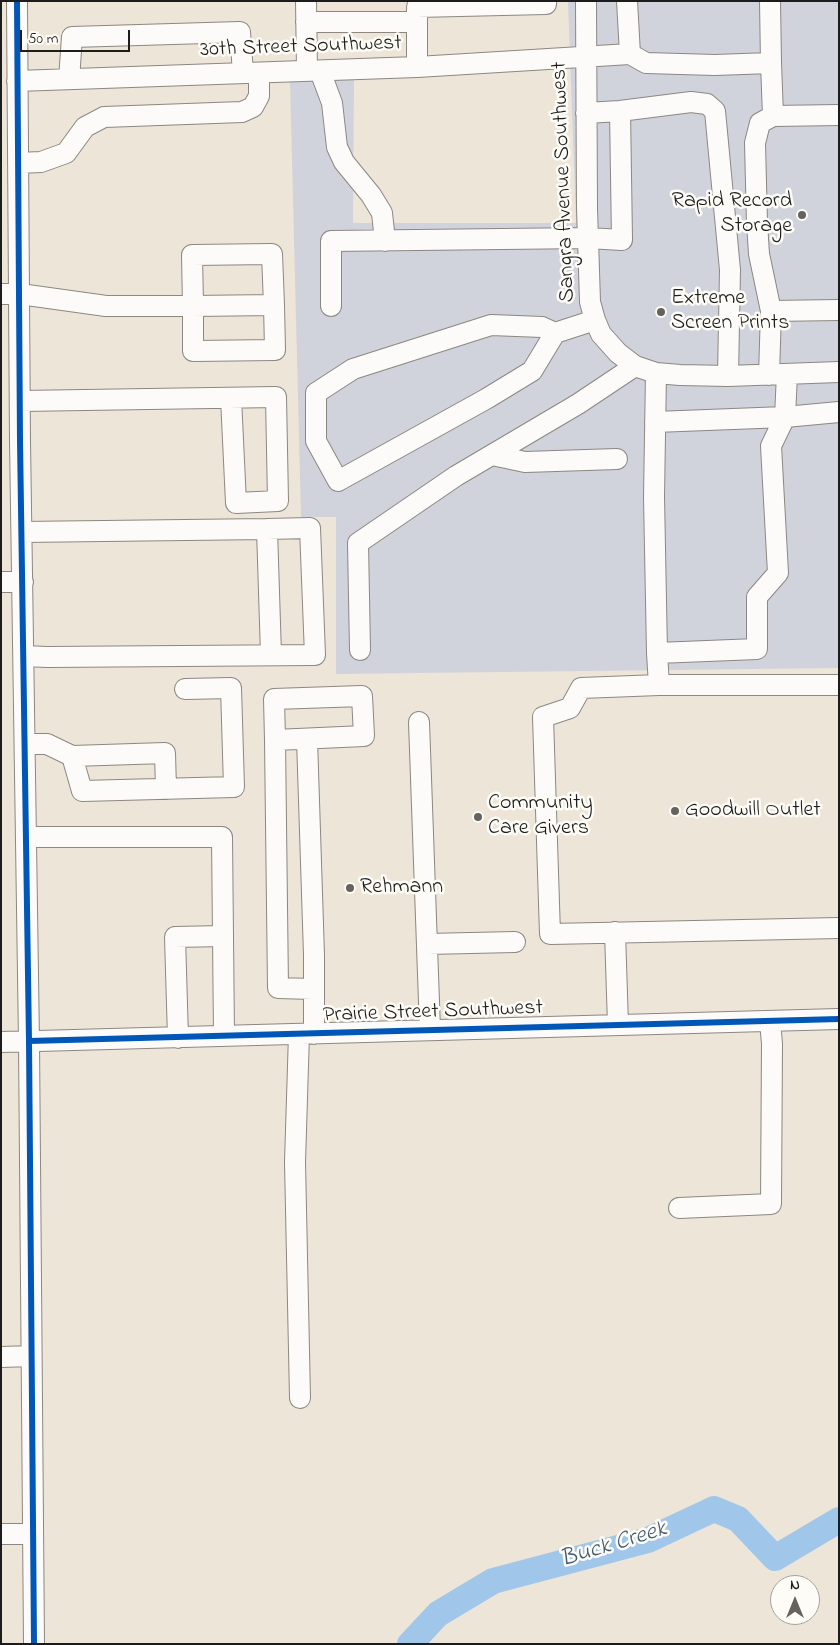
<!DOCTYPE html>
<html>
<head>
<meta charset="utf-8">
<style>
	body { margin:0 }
	#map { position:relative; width:840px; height:1645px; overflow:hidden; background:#eee5d9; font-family:"Indie Flower",sans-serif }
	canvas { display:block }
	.frame { position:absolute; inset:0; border:2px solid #1c1c1c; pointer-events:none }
	.north { position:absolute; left:770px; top:1575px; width:50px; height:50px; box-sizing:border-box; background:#fdfcf7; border:1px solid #a3a29f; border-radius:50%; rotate:0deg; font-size:14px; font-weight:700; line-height:20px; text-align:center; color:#1c1c1c }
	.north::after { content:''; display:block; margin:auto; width:18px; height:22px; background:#66625e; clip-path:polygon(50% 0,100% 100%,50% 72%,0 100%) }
	.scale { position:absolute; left:20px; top:30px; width:110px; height:22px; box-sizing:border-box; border:2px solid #1c1c1c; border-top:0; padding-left:6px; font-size:15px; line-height:18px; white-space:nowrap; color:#1c1c1c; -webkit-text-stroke:4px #fdfcf7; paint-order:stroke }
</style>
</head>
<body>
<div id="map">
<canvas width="840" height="1645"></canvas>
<div class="frame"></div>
<div class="north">N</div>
<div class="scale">50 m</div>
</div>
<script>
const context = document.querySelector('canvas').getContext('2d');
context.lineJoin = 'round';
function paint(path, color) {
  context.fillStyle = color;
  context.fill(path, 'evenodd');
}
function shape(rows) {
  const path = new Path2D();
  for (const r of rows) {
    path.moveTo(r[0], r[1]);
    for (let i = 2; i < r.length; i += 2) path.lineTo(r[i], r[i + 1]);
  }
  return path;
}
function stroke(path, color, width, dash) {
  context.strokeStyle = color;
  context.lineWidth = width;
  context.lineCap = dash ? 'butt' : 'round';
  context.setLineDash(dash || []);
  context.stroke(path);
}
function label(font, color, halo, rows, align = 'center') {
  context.font = font + ' "Indie Flower",sans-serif';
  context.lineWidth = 5;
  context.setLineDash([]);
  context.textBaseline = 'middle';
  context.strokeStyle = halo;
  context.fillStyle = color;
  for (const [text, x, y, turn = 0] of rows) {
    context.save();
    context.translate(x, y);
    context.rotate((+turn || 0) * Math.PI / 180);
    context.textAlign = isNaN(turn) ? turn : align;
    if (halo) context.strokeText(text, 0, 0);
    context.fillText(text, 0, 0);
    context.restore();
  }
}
paint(shape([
	[568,1,839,1,839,668,336,674,336,517,301,517,290,82,354,79,353,223,576,223]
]), '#d1d3dc');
stroke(shape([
	[410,1644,438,1614,493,1581,648,1540,714,1509,738,1519,775,1558,839,1520]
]), '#a0c7ea', 26);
const minor = shape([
	[17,1,20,441,29,1041,34,1644],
	[306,1,307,71],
	[586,1,587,208,590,302,595,320,601,334,618,353,635,366,656,373,680,375,728,376,839,372],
	[627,1,630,54],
	[417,7,546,4,546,1],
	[306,22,417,22],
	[771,63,773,116],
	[417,67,417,9],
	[320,71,332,103,337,147,344,162,371,195,382,213,385,241],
	[69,79,72,37,240,32,243,73],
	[17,81,417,67,630,54,646,63,715,65,771,63,770,1],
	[620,111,691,102,707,104,715,111,730,270,728,376],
	[18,163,41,162,66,153,85,127,104,117,242,112,253,107,259,96,259,73],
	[1,294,20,294,106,306,193,306,274,305,272,254,192,255,193,306,193,351,275,350,274,305],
	[331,306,331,241,588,238,622,240,620,111,586,113],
	[771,311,759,254,757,223,755,143,760,123,773,116,839,115],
	[555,333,542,327,491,325,353,369,316,393,316,441,338,481,486,399,532,371,555,333,595,320],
	[656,373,654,497,657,653,757,649,757,597,778,573,771,446,785,417,787,374],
	[769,375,771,311,839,310],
	[21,401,276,397,278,501,236,503,231,398],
	[655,422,785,417,839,412],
	[492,455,525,462,617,459],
	[22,532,267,529],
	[1,582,23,582],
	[360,650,358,543,456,476,578,404,635,366],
	[657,653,659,685,839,685],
	[24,656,47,657,315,655,310,528,267,529,271,655],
	[659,685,581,688,570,708,543,717,550,934,839,928],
	[419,722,430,1030],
	[307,739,314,955,314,1034],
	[275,740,364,736,362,696,274,699,275,740,278,988,313,989],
	[25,744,47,744,72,756,82,791,234,787,231,688,185,689],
	[72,756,165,753,166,789],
	[26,837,222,837,224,1036],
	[615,932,618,1025],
	[427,944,515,942],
	[299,1034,295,1162,300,1398],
	[178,1038,175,937,223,936],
	[1,1042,839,1019],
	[679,1208,771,1204,772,1044,770,1021],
	[1,1357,31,1356],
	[1,1534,32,1534]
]);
stroke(minor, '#8c8781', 22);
stroke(minor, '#fcfbf9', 20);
stroke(shape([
	[17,1,20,441,29,1041,34,1644],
	[29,1041,839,1019]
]), '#0057b8', 6);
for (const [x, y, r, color] of [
	[802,215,5,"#66625e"],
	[661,312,5,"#66625e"],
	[675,811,5,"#66625e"],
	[478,817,5,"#66625e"],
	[350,888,5,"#66625e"]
]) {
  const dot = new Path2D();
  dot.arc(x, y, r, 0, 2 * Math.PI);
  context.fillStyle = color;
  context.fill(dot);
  stroke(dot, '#fdfcf7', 2);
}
label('22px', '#1c1c1c', '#fdfcf7', [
	["30th Street Southwest",301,48,-2],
	["Sangra Avenue Southwest",565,182,-92],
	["Prairie Street Southwest",433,1013,-2]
]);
label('22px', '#1c1c1c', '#fdfcf7', [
	["Rapid Record",792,202,"right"],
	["Storage",792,227,"right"],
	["Extreme",671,299],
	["Screen Prints",671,324],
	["Community",488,804],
	["Care Givers",488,829],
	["Goodwill Outlet",685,811],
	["Rehmann",360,888]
], 'left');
label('italic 24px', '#435b71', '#fdfcf7', [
	["Buck Creek",614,1546,-17]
]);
</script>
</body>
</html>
